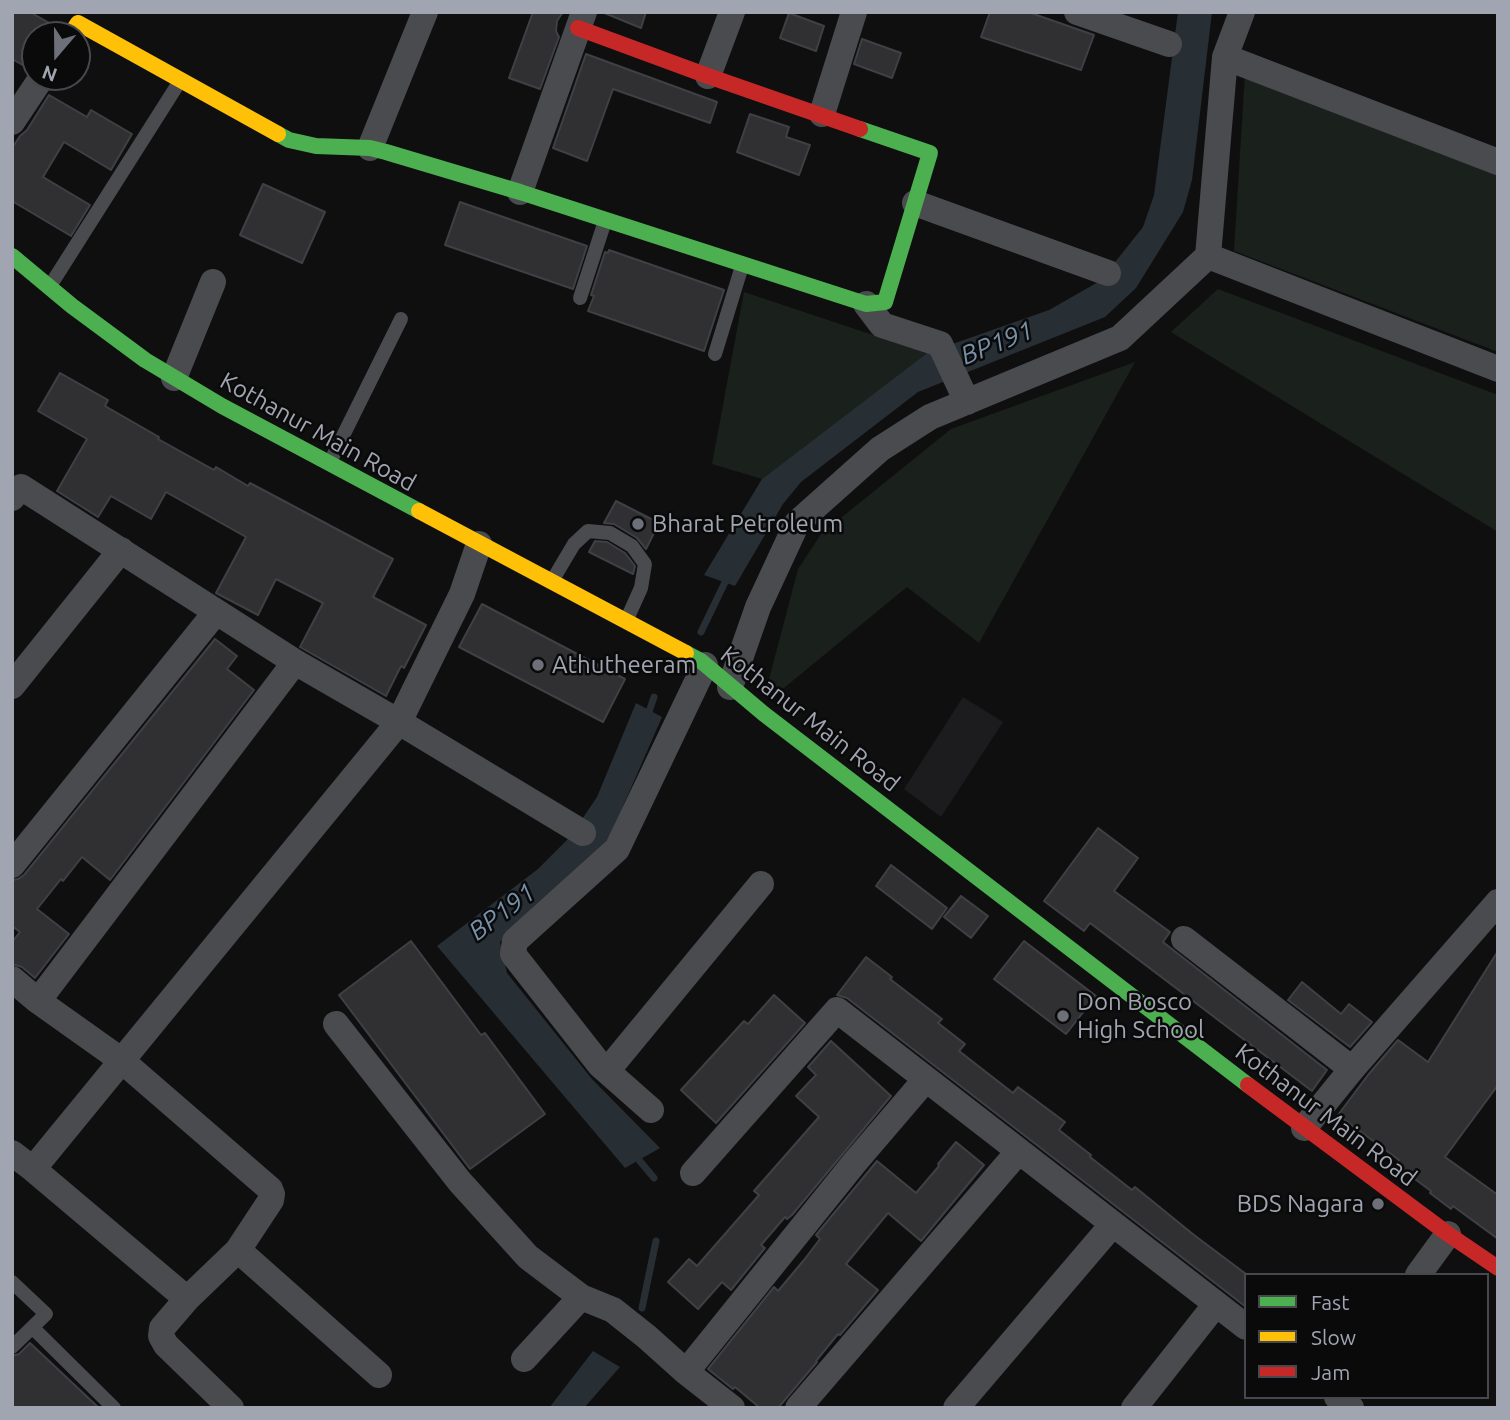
<!DOCTYPE html>
<html>
<head>
<meta charset="utf-8">
<style>
	body { margin:0 }
	#map { position:relative; width:1510px; height:1420px; overflow:hidden; background:#0f0f10; font-family:Ubuntu,sans-serif }
	canvas { display:block }
	.frame { position:absolute; inset:0; border:14px solid #a1a5b1; pointer-events:none }
	.legend { position:absolute; left:1244px; top:1273px; width:245px; height:126px; box-sizing:border-box; background:#0a0a0b; border:2px solid #46484d; margin:0; padding:9px 12px; list-style:none; font-size:21px; color:#a1a5b1 }
	.legend li { display:flex; align-items:center; gap:14px; height:35px }
	.legend b { width:35px; border:2px solid #46484d }
	.north { position:absolute; left:21px; top:21px; width:70px; height:70px; box-sizing:border-box; background:#0a0a0b; border:2px solid #46484d; border-radius:50%; rotate:200deg; font-size:19px; font-weight:700; line-height:28px; text-align:center; color:#a1a5b1 }
	.north::after { content:''; display:block; margin:auto; width:24px; height:32px; background:#6e7079; clip-path:polygon(50% 0,100% 100%,50% 72%,0 100%) }
</style>
</head>
<body>
<div id="map">
<canvas width="1510" height="1420"></canvas>
<div class="frame"></div>
<ul class="legend">
<li><b style="height:9px;background:#4caf50"></b>Fast</li>
<li><b style="height:9px;background:#ffc107"></b>Slow</li>
<li><b style="height:9px;background:#c62828"></b>Jam</li>
</ul>
<div class="north">N</div>
</div>
<script>
const context = document.querySelector('canvas').getContext('2d');
context.lineJoin = 'round';
function paint(path, color) {
  context.fillStyle = color;
  context.fill(path, 'evenodd');
}
function shape(rows) {
  const path = new Path2D();
  for (const r of rows) {
    path.moveTo(r[0], r[1]);
    for (let i = 2; i < r.length; i += 2) path.lineTo(r[i], r[i + 1]);
  }
  return path;
}
function stroke(path, color, width, dash) {
  context.strokeStyle = color;
  context.lineWidth = width;
  context.lineCap = dash ? 'butt' : 'round';
  context.setLineDash(dash || []);
  context.stroke(path);
}
function label(font, color, halo, rows, align = 'center') {
  context.font = font + ' Ubuntu,sans-serif';
  context.lineWidth = 5;
  context.setLineDash([]);
  context.textBaseline = 'middle';
  context.strokeStyle = halo;
  context.fillStyle = color;
  for (const [text, x, y, turn = 0] of rows) {
    context.save();
    context.translate(x, y);
    context.rotate((+turn || 0) * Math.PI / 180);
    context.textAlign = isNaN(turn) ? turn : align;
    if (halo) context.strokeText(text, 0, 0);
    context.fillText(text, 0, 0);
    context.restore();
  }
}
paint(shape([
	[963,697,1003,722,941,817,904,789]
]), '#1c1c1e');
paint(shape([
	[1245,73,1498,175,1498,352,1234,251],
	[1218,289,1498,395,1498,532,1171,332],
	[744,292,927,353,762,479,712,464],
	[1135,362,979,643,907,587,779,692,768,683,798,569,821,534,951,429]
]), '#1a201b');
paint(shape([
	[1178,12,1212,12,1192,180,1183,212,1136,288,1105,317,918,392,801,482,783,504,735,586,704,575,762,479,927,353,1049,310,1100,281,1143,227,1154,195],
	[636,703,662,717,610,836,600,850,500,942,507,973,592,1079,660,1148,625,1168,437,946,538,869,570,837,597,797],
	[593,1351,620,1367,584,1408,549,1408]
]), '#272e34');
stroke(shape([
	[701,632,728,576],
	[647,718,654,697],
	[634,1154,654,1178],
	[642,1308,656,1241]
]), '#272e34', 7);
const building = shape([
	[12,12,30,12,51,24,48,35,35,35,35,56,28,68,12,59,12,12],
	[533,12,563,12,557,21,556,31,559,37,540,89,509,78,533,12],
	[602,12,646,12,641,28,602,12],
	[990,12,1028,12,1094,35,1081,70,981,37,990,12],
	[789,13,824,26,816,51,780,38,789,13],
	[862,39,901,53,892,78,854,64,862,39],
	[586,54,717,102,710,123,613,89,587,161,553,148,586,54],
	[49,95,87,117,91,110,132,134,111,170,64,142,43,177,90,205,71,236,12,201,12,148,20,136,27,130,49,95],
	[750,114,789,127,786,137,810,145,799,175,737,152,750,114],
	[263,184,325,212,302,263,240,235,263,184],
	[460,202,587,246,573,289,445,245,460,202],
	[609,250,724,290,704,351,588,311,594,296,591,295,605,252,608,253,609,250],
	[60,373,108,400,105,406,159,437,158,439,214,470,216,467,248,486,250,483,393,559,373,597,426,625,404,668,401,666,386,696,300,647,323,603,276,579,258,615,216,593,246,537,166,492,151,519,111,496,98,517,57,491,87,439,38,411,60,373],
	[616,501,659,523,646,549,637,538,614,524,604,523,616,501],
	[595,541,607,542,625,553,635,566,633,574,589,552,595,541],
	[482,604,625,679,603,722,459,647,482,604],
	[215,639,237,656,227,669,254,690,110,880,82,857,63,881,61,879,37,909,69,934,35,978,22,967,12,964,12,942,20,932,12,926,12,880,18,879,24,875,215,639],
	[1098,828,1138,858,1114,891,1170,932,1163,942,1327,1070,1312,1091,1090,923,1084,931,1044,901,1098,828],
	[891,865,947,908,932,929,876,886,891,865],
	[961,896,988,916,971,938,944,917,961,896],
	[411,941,481,1035,485,1033,545,1114,470,1169,339,995,411,941],
	[1024,941,1096,996,1066,1034,994,979,1024,941],
	[1498,951,1498,1085,1445,1157,1498,1195,1498,1239,1453,1206,1451,1209,1430,1193,1431,1191,1396,1165,1399,1160,1338,1115,1368,1075,1398,1040,1428,1062,1498,951],
	[866,957,892,977,890,979,942,1019,938,1023,965,1044,959,1051,1013,1093,1018,1087,1065,1122,1059,1130,1091,1155,1090,1157,1132,1190,1135,1187,1194,1235,1246,1274,1246,1307,847,998,837,995,866,957],
	[1302,982,1341,1014,1349,1004,1372,1022,1350,1047,1288,1000,1302,982],
	[774,995,805,1023,716,1123,681,1090,744,1021,748,1024,774,995],
	[831,1041,891,1096,792,1215,787,1219,785,1217,761,1245,765,1248,731,1290,722,1282,698,1309,668,1282,689,1259,697,1266,759,1195,754,1191,819,1117,796,1096,816,1075,808,1067,831,1041],
	[956,1142,984,1165,921,1241,888,1213,846,1264,878,1290,840,1335,838,1334,816,1361,817,1362,778,1408,760,1408,735,1387,733,1389,708,1369,774,1287,778,1291,804,1260,820,1239,816,1235,877,1161,916,1193,939,1166,938,1164,956,1142],
	[30,1343,99,1408,12,1408,12,1356,19,1354,30,1343]
]);
paint(building, '#303032');
stroke(building, '#3f4044', 2);
stroke(shape([
	[50,286,180,81],
	[580,298,605,221],
	[715,354,742,266],
	[330,462,401,319],
	[552,581,574,544,588,531,610,533,632,546,645,564,641,588,627,619],
	[12,1282,46,1314,12,1347],
	[33,1328,114,1408]
]), '#4a4b4f', 14);
stroke(shape([
	[1077,12,1169,44],
	[1225,57,1498,162],
	[708,76,732,12],
	[822,114,854,12],
	[12,122,42,77],
	[370,148,425,12],
	[520,192,584,12],
	[915,203,1108,273],
	[1208,256,1498,369],
	[866,304,882,325,940,344,967,402],
	[174,378,213,282],
	[12,498,21,487,295,662,399,722,583,833],
	[12,686,121,550],
	[730,687,758,607,797,523,880,449,930,417,1120,338,1208,256,1225,57,1242,12],
	[12,865,216,612],
	[1184,939,1352,1069],
	[12,979,38,1001,121,1060,270,1189,272,1194,271,1200,238,1250,187,1299,162,1328,161,1336,166,1345,231,1408],
	[38,1001,295,662],
	[336,1024,460,1182,528,1257,581,1297,613,1310,647,1337,686,1372,732,1408],
	[607,1071,761,884],
	[651,1110,600,1065,513,954,515,941,617,849,705,665],
	[1304,1128,1352,1069,1498,902],
	[12,1153,33,1169,399,722,462,594,479,544],
	[33,1169,187,1299],
	[693,1173,837,1010,1246,1327],
	[238,1250,379,1375],
	[1418,1275,1448,1234],
	[524,1359,581,1297],
	[686,1372,855,1162,926,1079],
	[1337,1397,1351,1408],
	[798,1408,1019,1151],
	[956,1408,1113,1224],
	[1134,1408,1216,1304]
]), '#4a4b4f', 26);
stroke(shape([
	[278,134,289,140,316,146,370,148,386,152,520,192,866,304,885,302,930,153,860,129],
	[12,256,72,306,145,360,222,406,419,511],
	[686,653,701,661,764,714,1248,1085]
]), '#4caf50', 16);
stroke(shape([
	[70,35,78,23,278,134],
	[419,511,686,653]
]), '#ffc107', 16);
stroke(shape([
	[578,28,708,76,860,129],
	[1248,1085,1448,1234,1498,1268]
]), '#c62828', 16);
for (const [x, y, r, color] of [
	[638,524,7,"#6e7079"],
	[538,665,7,"#6e7079"],
	[1063,1016,7,"#6e7079"],
	[1378,1204,7,"#6e7079"]
]) {
  const dot = new Path2D();
  dot.arc(x, y, r, 0, 2 * Math.PI);
  context.fillStyle = color;
  context.fill(dot);
  stroke(dot, '#0a0a0b', 2.5);
}
label('24px', '#a1a5b1', '#0a0a0b', [
	["Kothanur Main Road",318,432,29],
	["Kothanur Main Road",810,719,38],
	["Kothanur Main Road",1326,1115,37]
]);
label('24px', '#a1a5b1', '#0a0a0b', [
	["Bharat Petroleum",652,524],
	["Athutheeram",552,665],
	["Don Bosco",1077,1002],
	["High School",1077,1030],
	["BDS Nagara",1364,1204,"right"]
], 'left');
label('italic 26px', '#7891ab', '#0a0a0b', [
	["BP191",997,343,-22],
	["BP191",502,912,-37]
]);
</script>
</body>
</html>
